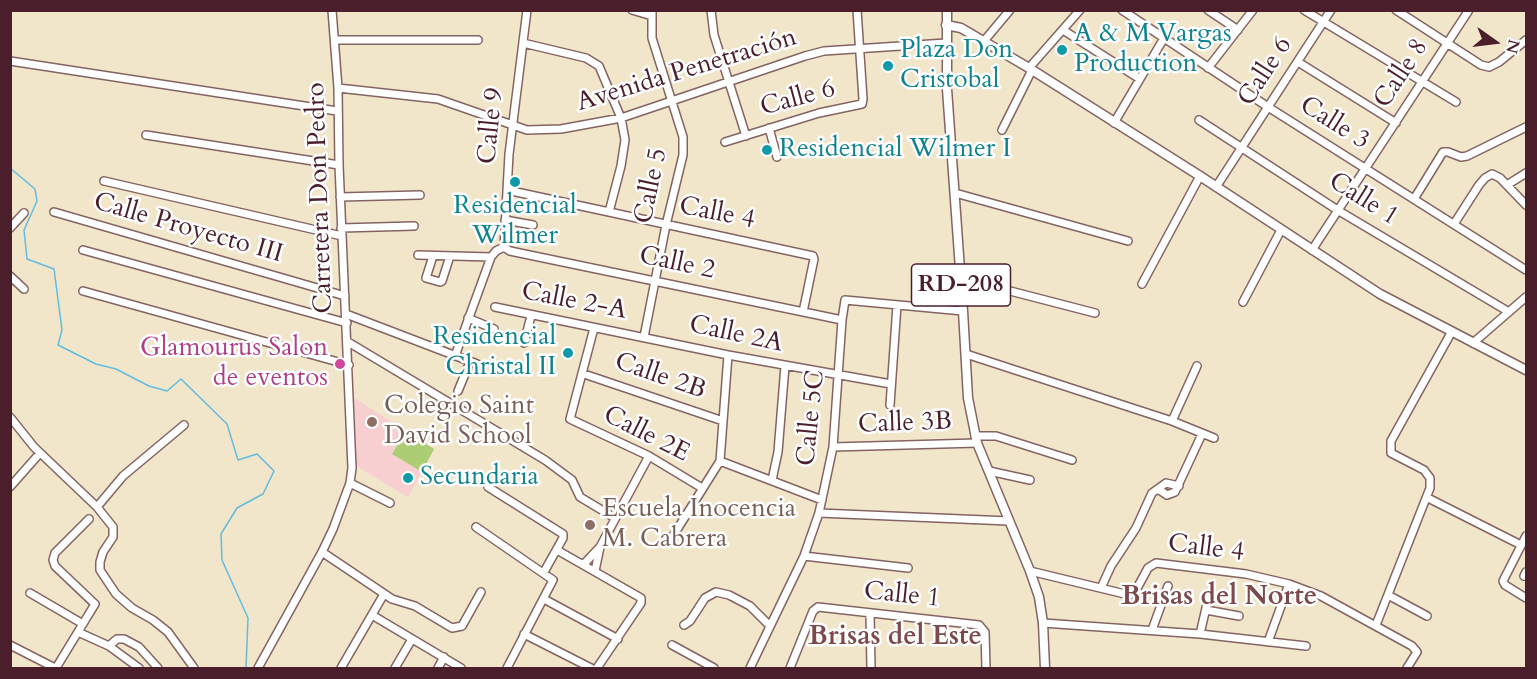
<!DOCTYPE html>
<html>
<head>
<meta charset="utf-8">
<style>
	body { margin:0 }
	#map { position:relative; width:1537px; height:679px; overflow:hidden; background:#f1e5ca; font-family:Cardo,serif }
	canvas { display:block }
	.frame { position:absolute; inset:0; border:12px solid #4a1f2b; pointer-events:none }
	.north { position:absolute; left:1465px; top:12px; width:60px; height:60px; -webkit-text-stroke:4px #fff; paint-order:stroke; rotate:104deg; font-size:16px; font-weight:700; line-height:24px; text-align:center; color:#4a1f2b }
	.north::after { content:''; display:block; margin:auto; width:21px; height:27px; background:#4a1f2b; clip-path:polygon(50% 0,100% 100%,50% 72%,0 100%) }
</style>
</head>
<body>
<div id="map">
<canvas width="1537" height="679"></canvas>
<div class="frame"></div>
<div class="north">N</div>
</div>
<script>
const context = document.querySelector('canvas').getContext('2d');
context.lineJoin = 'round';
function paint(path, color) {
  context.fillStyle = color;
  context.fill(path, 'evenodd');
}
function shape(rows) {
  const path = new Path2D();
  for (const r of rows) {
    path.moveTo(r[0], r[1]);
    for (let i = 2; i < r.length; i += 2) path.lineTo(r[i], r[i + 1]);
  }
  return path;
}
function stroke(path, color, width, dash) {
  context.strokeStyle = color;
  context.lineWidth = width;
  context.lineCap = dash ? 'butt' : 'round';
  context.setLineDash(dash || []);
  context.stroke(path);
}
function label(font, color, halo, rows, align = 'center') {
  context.font = font + ' Cardo,serif';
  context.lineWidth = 5;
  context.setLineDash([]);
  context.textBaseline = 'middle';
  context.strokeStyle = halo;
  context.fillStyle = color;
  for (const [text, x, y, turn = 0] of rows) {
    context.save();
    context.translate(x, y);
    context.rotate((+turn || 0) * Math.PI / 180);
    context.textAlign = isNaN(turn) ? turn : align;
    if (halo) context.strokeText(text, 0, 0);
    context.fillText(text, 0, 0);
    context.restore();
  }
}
paint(shape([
	[351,396,434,449,408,497,353,464]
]), '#f7cfd0');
paint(shape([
	[406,431,434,449,422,472,392,454]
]), '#adcd75');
stroke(shape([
	[10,168,35,189,37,201,24,230,27,259,54,269,62,330,58,345,96,364,116,369,149,386,167,391,181,379,227,424,238,460,257,454,274,471,263,494,237,508,221,534,222,560,248,618,246,668]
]), '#62bce0', 1.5);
const minor = shape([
	[632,10,652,16],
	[711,10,714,35,746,136],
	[1122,10,1268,107,1526,270],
	[1208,10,1238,30],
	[1304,10,1456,102],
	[1396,10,1481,65,1489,67,1499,62,1526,40],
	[1063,30,1140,79],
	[335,40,478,40],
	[984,41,1010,10],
	[523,43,586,58,599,66,621,118,625,140,621,166,609,212],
	[10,61,337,111],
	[1298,62,1396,123],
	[1029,68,1080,10],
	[1208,68,1253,10],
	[338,88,438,99,527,130,561,129,621,118,805,56,824,51,946,43],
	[1199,120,1339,211,1509,312],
	[1114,123,1164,38],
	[769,128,777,157],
	[1002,130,1032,70],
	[146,135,339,165],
	[725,142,819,113,862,104,863,99,857,10],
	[104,181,342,236],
	[1507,185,1526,173],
	[1216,187,1331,10],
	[507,190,813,256,814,259,803,312],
	[955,193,1128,241],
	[340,197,420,195],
	[1414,199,1443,152,1448,152,1461,157,1467,156,1526,127],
	[54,212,345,296],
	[505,220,533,225],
	[1454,224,1479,185,1485,178,1492,174,1500,178,1526,205],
	[10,228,24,213],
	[341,228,414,226],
	[504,247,510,251,842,320],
	[504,247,509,154,527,10],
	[83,250,347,323],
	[1312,250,1469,10],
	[418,255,491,257],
	[433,256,426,278,440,282,442,281,450,256],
	[10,276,24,289],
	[960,278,1095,313],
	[1142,284,1200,176],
	[83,291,349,365],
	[1243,302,1281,230],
	[495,307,728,355,891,384],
	[346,314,477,364],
	[468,318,494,329],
	[594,328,570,419,649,456,702,488],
	[644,337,666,225,683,155,683,137,652,38,652,10],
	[348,342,545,460,572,480,580,497,615,518],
	[524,343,531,316],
	[1473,343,1526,297],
	[966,354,1172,421,1214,438],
	[455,356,491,257,496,251,504,247],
	[584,374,723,421],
	[458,391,470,362],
	[890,405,897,305],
	[10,417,34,447,97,507,113,527,113,537,103,552,100,562,100,570,116,594,132,608,153,620,168,632,194,668],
	[1172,421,1197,366],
	[975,436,996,436,1072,460],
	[833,447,977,443],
	[720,461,822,500],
	[989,471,1030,480],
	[772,480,778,452,785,366],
	[350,483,390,503],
	[10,487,40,453],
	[488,487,563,534,563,538,544,572],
	[1158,489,1167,495,1175,492,1202,434],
	[1428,498,1521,545],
	[97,507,123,476,184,425],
	[819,513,1009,521],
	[476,527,553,580,507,668],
	[673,536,720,461,728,355],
	[1526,536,1503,581,1505,585,1526,598],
	[557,550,641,598,641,603,597,668],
	[322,552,392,599,415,606,452,628,462,626,481,592],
	[804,556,908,568],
	[584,564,600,547,649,456],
	[595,571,600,547],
	[1030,571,1129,595,1135,592,1148,568,1156,563,1246,574,1289,584,1321,596,1412,646,1417,652,1407,668],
	[1524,576,1526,572],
	[1101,588,1111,566,1136,528,1152,493,1166,483,1179,486],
	[30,593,83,624],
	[1388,595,1427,616],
	[544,599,618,639],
	[1206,610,1239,616],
	[870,614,871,668],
	[372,615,461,668],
	[1043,623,1200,634,1306,646],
	[684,625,690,621,705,598,716,592,729,595,750,606,770,626],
	[1376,625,1430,488,1430,478,1424,470,1391,453,1391,441,1451,333],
	[1152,630,1168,586],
	[78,632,109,646,139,668],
	[524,634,591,668],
	[1200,634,1209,595],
	[1268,642,1289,584],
	[10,645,55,668],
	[672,645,714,668],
	[109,646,117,639,124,639,139,647,158,668],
	[56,668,95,604,55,566,53,560,55,553,89,519],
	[258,668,322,552,333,529,350,483,352,468,339,165,338,88,332,10],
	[341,668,384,594],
	[395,668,412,639],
	[438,668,444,657],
	[750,668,804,556,819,513,833,447,842,320,845,300,963,311],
	[790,668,813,611,818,607,979,625,985,632,986,668]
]);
const major = shape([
	[947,10,947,89,963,311,968,398,977,443,1030,571,1039,597,1043,623,1045,668],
	[946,25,961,28,1029,68,1200,176,1380,294,1526,370]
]);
stroke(minor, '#846463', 10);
stroke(major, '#846463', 11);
stroke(minor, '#fff', 7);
stroke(major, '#fff', 8);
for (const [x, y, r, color] of [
	[1062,50,6,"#0f9aa8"],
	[888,66,6,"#0f9aa8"],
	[767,150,6,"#0f9aa8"],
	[515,182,6,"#0f9aa8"],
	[568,353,6,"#0f9aa8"],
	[340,364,6,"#d1479c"],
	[372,422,6,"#8d6e63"],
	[408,478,6,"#0f9aa8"],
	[590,525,6,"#8d6e63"]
]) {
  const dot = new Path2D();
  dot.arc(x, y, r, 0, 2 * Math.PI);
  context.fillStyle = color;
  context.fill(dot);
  stroke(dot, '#fff', 2);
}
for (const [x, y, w] of [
	[961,285,99]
]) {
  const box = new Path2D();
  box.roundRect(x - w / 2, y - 21, w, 42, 4.5);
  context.fillStyle = '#fff';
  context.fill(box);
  stroke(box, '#4a1f2b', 1.5);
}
label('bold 24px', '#4a1f2b', null, [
	["RD-208",961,285]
]);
label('26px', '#0d838f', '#fff', [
	["A & M Vargas",1074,35],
	["Production",1074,65],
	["Plaza Don",900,51],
	["Cristobal",900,81],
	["Residencial Wilmer I",779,150],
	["Residencial",515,207,"center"],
	["Wilmer",515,237,"center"],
	["Residencial",556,338,"right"],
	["Christal II",556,368,"right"],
	["Secundaria",420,478]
], 'left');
label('26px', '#4a1f2b', '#fff', [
	["Avenida Penetración",687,71,-17],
	["Calle 6",1266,72,-57],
	["Calle 8",1402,74,-57],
	["Calle 6",798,99,-15],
	["Calle 3",1334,124,32],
	["Calle 9",492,126,-84],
	["Calle 5",652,186,-78],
	["Carretera Don Pedro",321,198,-92],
	["Calle 1",1363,200,32],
	["Calle 4",717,214,11],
	["Calle Proyecto III",188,229,16],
	["Calle 2",677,264,12],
	["Calle 2-A",574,302,11],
	["Calle 2A",736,335,12],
	["Calle 2B",660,377,19],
	["Calle 5C",812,418,-84],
	["Calle 3B",905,424,-2],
	["Calle 2E",646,435,27],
	["Calle 4",1206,549,7],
	["Calle 1",902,596,6]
]);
label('26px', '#b23c85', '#fff', [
	["Glamourus Salon",328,349],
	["de eventos",328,379]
], 'right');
label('26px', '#785e54', '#fff', [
	["Colegio Saint",384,407],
	["David School",384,437],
	["Escuela Inocencia",602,510],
	["M. Cabrera",602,540]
], 'left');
label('bold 27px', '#7e494c', '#fff', [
	["Brisas del Norte",1219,598],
	["Brisas del Este",895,638]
]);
</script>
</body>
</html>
